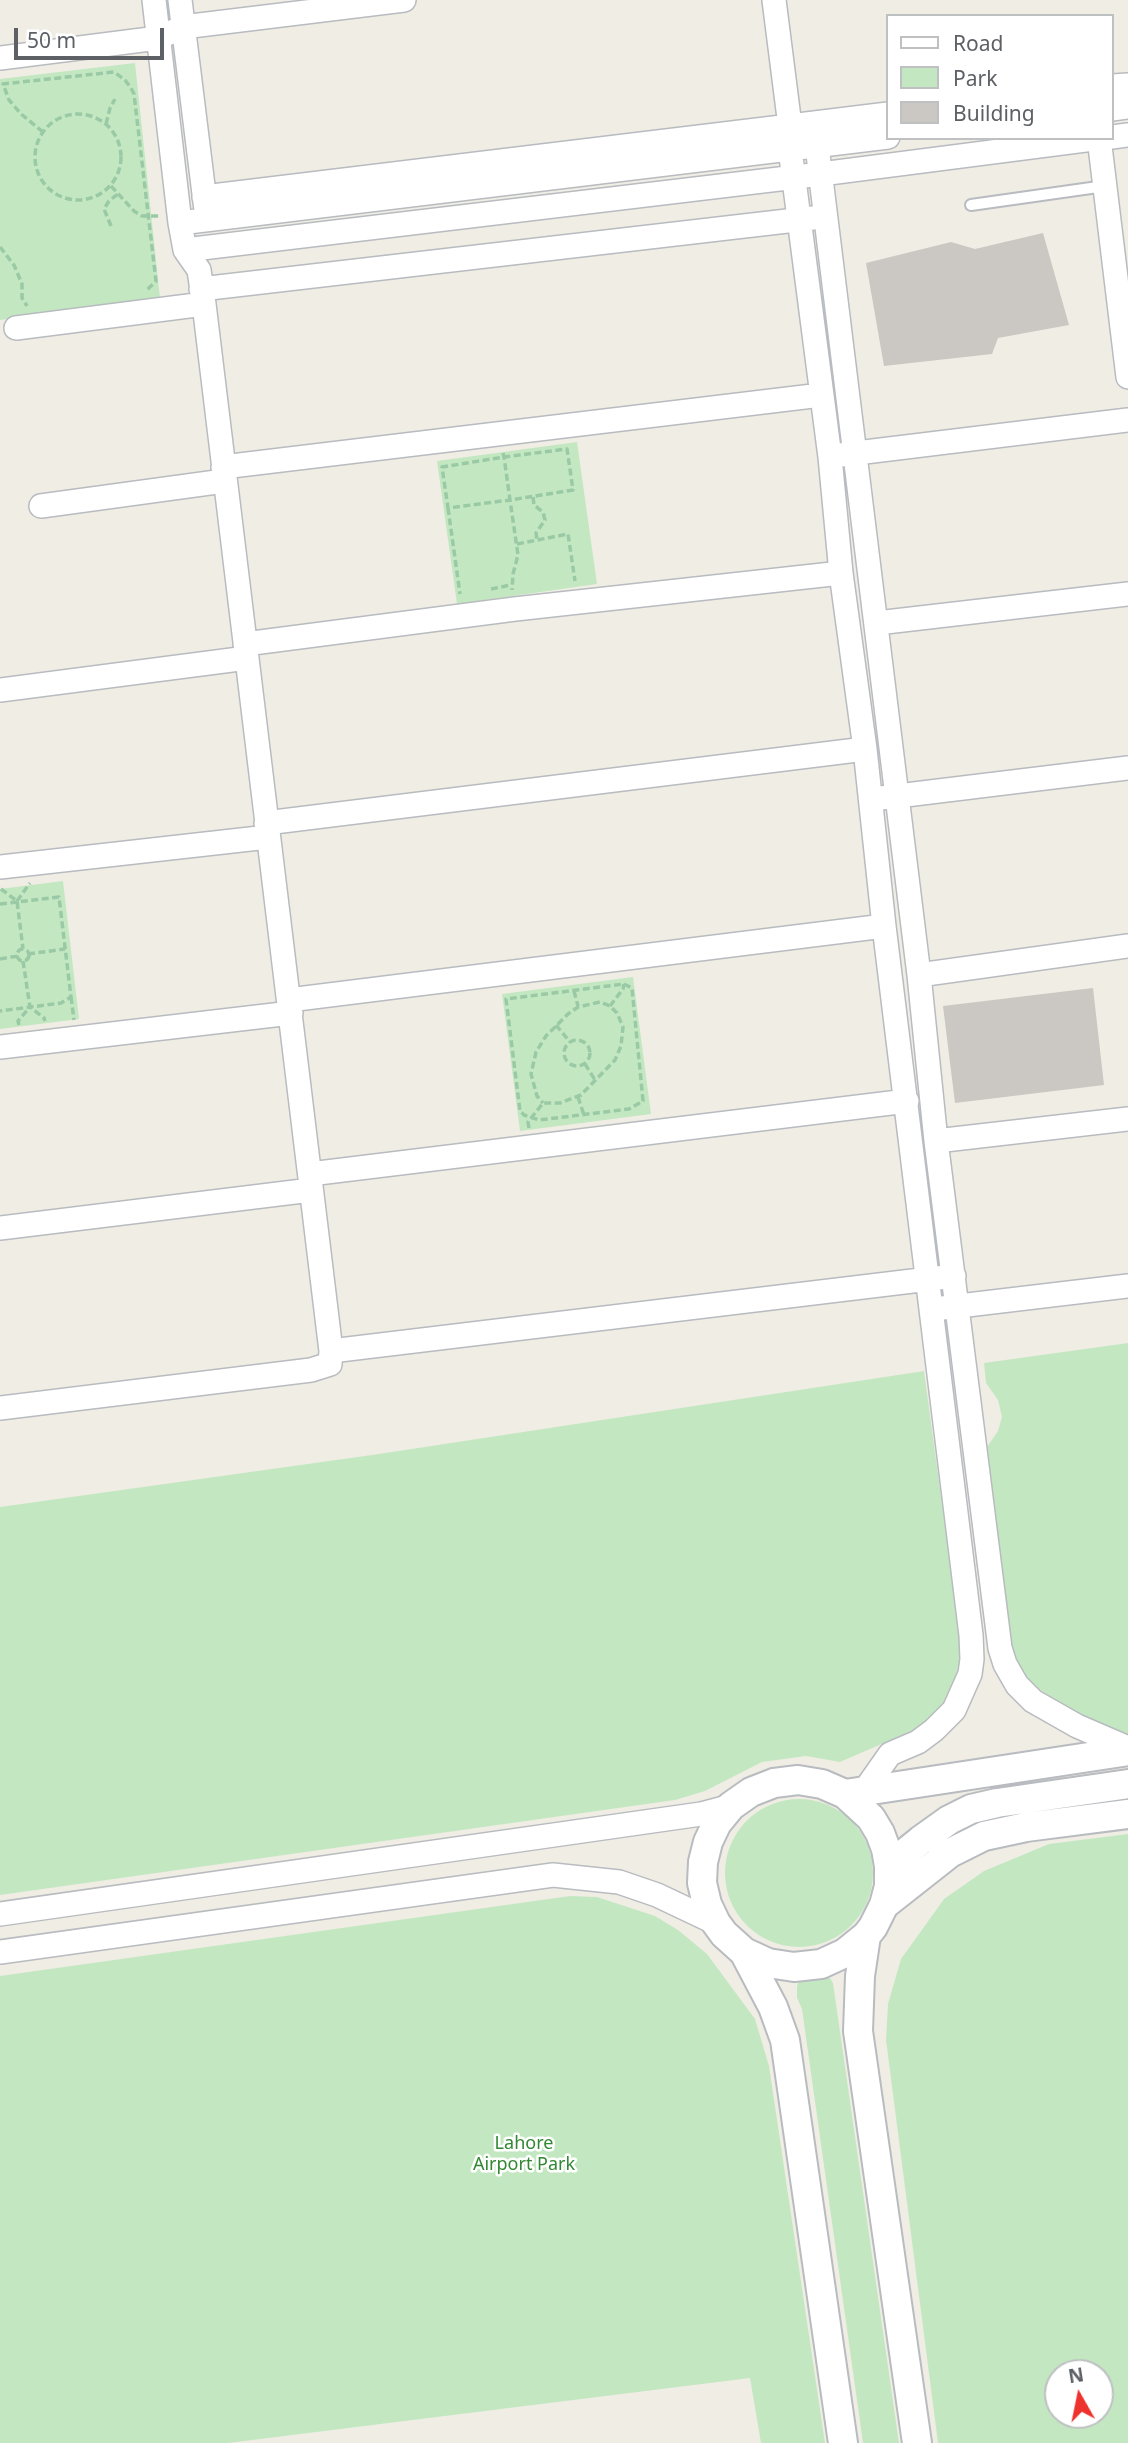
<!DOCTYPE html>
<html>
<head>
<meta charset="utf-8">
<style>
	body { margin:0 }
	#map { position:relative; width:1128px; height:2443px; overflow:hidden; background:#f0ede5; font-family:"Noto Sans",sans-serif }
	canvas { display:block }
	.legend { position:absolute; left:886px; top:14px; width:228px; height:126px; box-sizing:border-box; background:#fff; border:2px solid #bec0c2; margin:0; padding:9px 12px; list-style:none; font-size:21px; color:#5d6166 }
	.legend li { display:flex; align-items:center; gap:14px; height:35px }
	.legend b { width:35px; border:2px solid #bec0c2 }
	.north { position:absolute; left:1044px; top:2359px; width:70px; height:70px; box-sizing:border-box; background:#fff; border:2px solid #bec0c2; border-radius:50%; rotate:351deg; font-size:19px; font-weight:700; line-height:28px; text-align:center; color:#5d6166 }
	.north::after { content:''; display:block; margin:auto; width:24px; height:32px; background:#ee322d; clip-path:polygon(50% 0,100% 100%,50% 72%,0 100%) }
	.scale { position:absolute; left:14px; top:28px; width:150px; height:32px; box-sizing:border-box; border:4px solid #5d6166; border-top:0; padding-left:9px; font-size:21px; line-height:24px; white-space:nowrap; color:#5d6166; -webkit-text-stroke:5px #fff; paint-order:stroke }
</style>
</head>
<body>
<div id="map">
<canvas width="1128" height="2443"></canvas>
<ul class="legend">
<li><b style="height:9px;background:#fff"></b>Road</li>
<li><b style="height:19px;background:#c3e8c1"></b>Park</li>
<li><b style="height:19px;background:#cbc7c2"></b>Building</li>
</ul>
<div class="north">N</div>
<div class="scale">50 m</div>
</div>
<script>
const context = document.querySelector('canvas').getContext('2d');
context.lineJoin = 'round';
function paint(path, color) {
  context.fillStyle = color;
  context.fill(path, 'evenodd');
}
function shape(rows) {
  const path = new Path2D();
  for (const r of rows) {
    if (r.length === 3) {
      path.moveTo(r[0] + r[2], r[1]);
      path.arc(r[0], r[1], r[2], 0, 2 * Math.PI);
      continue;
    }
    path.moveTo(r[0], r[1]);
    for (let i = 2; i < r.length; i += 2) path.lineTo(r[i], r[i + 1]);
  }
  return path;
}
function stroke(path, color, width, dash) {
  context.strokeStyle = color;
  context.lineWidth = width;
  context.lineCap = dash ? 'butt' : 'round';
  context.setLineDash(dash || []);
  context.stroke(path);
}
function label(font, color, halo, rows, align = 'center') {
  context.font = font + ' "Noto Sans",sans-serif';
  context.lineWidth = 5;
  context.setLineDash([]);
  context.textBaseline = 'middle';
  context.strokeStyle = halo;
  context.fillStyle = color;
  for (const [text, x, y, turn = 0] of rows) {
    context.save();
    context.translate(x, y);
    context.rotate((+turn || 0) * Math.PI / 180);
    context.textAlign = isNaN(turn) ? turn : align;
    if (halo) context.strokeText(text, 0, 0);
    context.fillText(text, 0, 0);
    context.restore();
  }
}
paint(shape([
	[135,63,160,298,0,320,0,79],
	[577,442,597,584,457,604,437,461],
	[63,881,79,1019,0,1029,0,889],
	[633,977,651,1114,520,1131,502,994],
	[1128,1343,1128,1737,1124,1737,1066,1707,1033,1685,1017,1668,1009,1637,987,1447,998,1431,1002,1417,998,1400,986,1383,984,1363],
	[924,1371,961,1644,960,1662,948,1699,937,1714,923,1726,840,1762,806,1756,762,1762,705,1791,675,1800,0,1895,0,1507,372,1455],
	[799,1873,74],
	[1128,1834,1128,2443,938,2443,886,2040,888,2004,901,1959,944,1899,984,1871,1049,1844],
	[1058,2373,1100,2373,1100,2415,1058,2415],
	[570,1896,597,1897,655,1916,678,1930,707,1954,755,2019,769,2066,825,2443,761,2443,750,2378,228,2443,0,2443,0,1976],
	[823,1976,830,1978,833,1983,899,2443,863,2443,802,2009,797,1998,797,1986,799,1981]
]), '#c3e8c1');
paint(shape([
	[1043,233,1069,325,998,338,992,354,884,366,866,263,951,242,975,249],
	[1093,988,1104,1085,955,1103,943,1006]
]), '#cbc7c2');
const service = shape([
	[971,205,1105,186]
]);
const minor = shape([
	[154,0,180,223,185,250,199,270,204,304,331,1351,954,1276],
	[180,0,206,210],
	[774,0,790,126,888,114],
	[0,58,158,38,183,27,404,0],
	[1112,86,1128,85],
	[1112,109,1128,107],
	[1112,137,1128,135],
	[1099,138,1128,377],
	[817,146,919,975,936,1141,1000,1648,1005,1664,1017,1685,1033,1701,1077,1726,1128,1748],
	[790,149,830,457,841,573,865,749,884,926,971,1635,972,1659,970,1674,954,1710,934,1730,918,1742,890,1754,864,1791],
	[204,197,790,126,793,148],
	[180,223,888,137],
	[185,250,821,174,1101,138],
	[201,289,813,218],
	[16,328,204,304],
	[840,455,1128,420],
	[223,467,821,395],
	[41,506,224,481],
	[877,623,1128,594],
	[245,644,515,609,841,573],
	[0,690,247,658],
	[881,798,1128,768],
	[266,823,865,749],
	[0,867,268,837],
	[919,975,1128,946],
	[289,1000,884,926],
	[0,1047,291,1013],
	[936,1141,1128,1119],
	[310,1174,907,1101],
	[0,1228,311,1190],
	[942,1308,1128,1286],
	[0,1408,311,1370,330,1364,331,1351],
	[0,1914,701,1814,731,1806],
	[0,1952,553,1875,619,1882,657,1895,716,1923]
]);
const tertiary = shape([
	[845,1794,1128,1751],
	[889,1866,921,1840,949,1820,971,1809,997,1803,1128,1784],
	[884,1905,950,1853,984,1836,1026,1827,1128,1814],
	[866,1936,860,1976,858,2031,917,2443],
	[744,1952,768,1963,794,1967,821,1964,845,1953,866,1936,873,1927,884,1905,889,1886,889,1866,886,1849,880,1833,871,1818,845,1794,822,1784,798,1780,774,1783,751,1792,731,1806,717,1823,708,1842,703,1862,702,1883,707,1904,716,1923,724,1934,744,1952,773,2007,785,2040,843,2443]
]);
stroke(service, '#b8bbbf', 14);
stroke(minor, '#b8bbbf', 26);
stroke(tertiary, '#b8bbbf', 32);
stroke(shape([
	[78,157,43],
	[106,124,110,108,115,99],
	[43,132,21,114,9,100,3,84,114,72,125,80,131,88,134,94,156,281,147,290],
	[111,186,134,211,142,216,159,216],
	[111,226,104,209,109,201,118,194],
	[0,247,14,265,22,284,22,298,27,306],
	[503,453,504,457,510,500,573,490,567,449,504,457,442,467,448,508,510,500,518,555,513,574,512,590],
	[533,497,534,505,543,512,545,520,536,533,537,540],
	[448,508,460,594],
	[517,544,568,534,575,581],
	[491,589,511,585],
	[1,889,17,901,23,949],
	[17,901,30,883],
	[0,904,59,897,71,997,61,1003,0,1011],
	[23,955,6],
	[28,954,65,949],
	[0,959,18,956],
	[23,961,30,1007,44,1018,45,1021],
	[624,984,632,988,643,1101,629,1109,539,1120,524,1115,520,1111,506,999,624,984],
	[574,991,578,1006],
	[71,997,74,1020],
	[610,1006,623,989,624,984],
	[19,1025,18,1021,29,1008],
	[556,1025,570,1042],
	[577,1053,13],
	[585,1064,595,1080],
	[578,1097,584,1115],
	[529,1128,528,1122,543,1103,560,1103,581,1095,615,1060,621,1046,623,1027,617,1013,610,1006,600,1002,578,1007,568,1014,546,1036,536,1052,531,1074,537,1096,543,1103]
]), '#9ac9a5', 3.5, [7, 3.5]);
stroke(service, '#fff', 10);
stroke(minor, '#fff', 23);
stroke(tertiary, '#fff', 28);
label('18px', '#338733', '#fff', [
	["Lahore",524,2144],
	["Airport Park",524,2165]
]);
</script>
</body>
</html>
